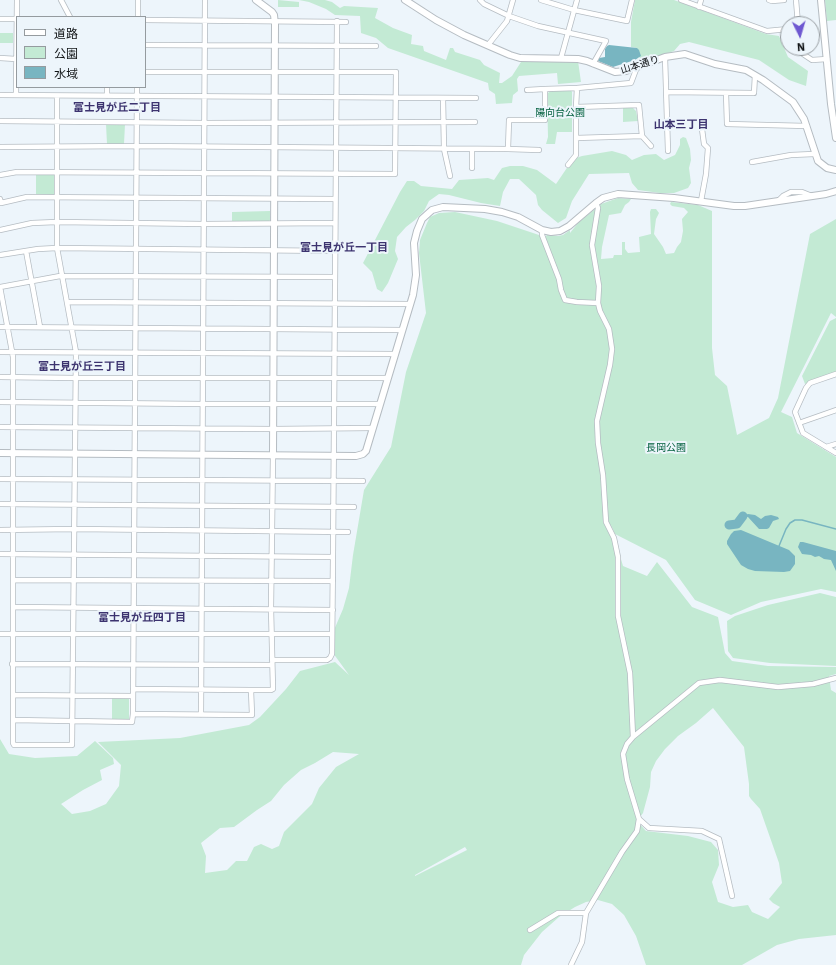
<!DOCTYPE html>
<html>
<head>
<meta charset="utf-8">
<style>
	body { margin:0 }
	#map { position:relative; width:836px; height:965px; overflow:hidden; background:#edf5fb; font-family:"IBM Plex Sans","Noto Sans JP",sans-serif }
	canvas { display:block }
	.legend { position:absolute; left:16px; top:16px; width:130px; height:72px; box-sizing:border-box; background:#edf5fb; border:1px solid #959b9f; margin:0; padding:5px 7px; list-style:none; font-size:12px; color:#111416 }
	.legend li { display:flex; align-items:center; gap:8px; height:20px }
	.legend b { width:20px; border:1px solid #959b9f }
	.north { position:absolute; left:780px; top:16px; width:40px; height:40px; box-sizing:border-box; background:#edf5fb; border:1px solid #959b9f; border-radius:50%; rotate:175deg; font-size:11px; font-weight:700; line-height:16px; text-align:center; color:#111416 }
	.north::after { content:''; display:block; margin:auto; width:14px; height:18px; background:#6e58d1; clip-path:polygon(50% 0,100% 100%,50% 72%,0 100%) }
</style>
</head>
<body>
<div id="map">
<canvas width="836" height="965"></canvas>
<ul class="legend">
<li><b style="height:5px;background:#fff"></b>道路</li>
<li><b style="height:11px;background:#c3ead4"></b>公園</li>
<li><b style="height:11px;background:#78b5c1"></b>水域</li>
</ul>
<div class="north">N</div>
</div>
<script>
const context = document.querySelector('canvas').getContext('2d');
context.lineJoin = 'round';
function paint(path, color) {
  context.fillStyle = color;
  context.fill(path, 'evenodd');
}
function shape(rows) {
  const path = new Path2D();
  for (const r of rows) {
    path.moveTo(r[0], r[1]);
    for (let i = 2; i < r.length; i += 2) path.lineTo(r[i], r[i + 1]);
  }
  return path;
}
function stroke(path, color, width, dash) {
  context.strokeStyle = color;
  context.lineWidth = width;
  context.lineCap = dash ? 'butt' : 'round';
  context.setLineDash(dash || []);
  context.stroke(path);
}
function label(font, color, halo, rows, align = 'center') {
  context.font = font + ' "IBM Plex Sans","Noto Sans JP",sans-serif';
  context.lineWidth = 4;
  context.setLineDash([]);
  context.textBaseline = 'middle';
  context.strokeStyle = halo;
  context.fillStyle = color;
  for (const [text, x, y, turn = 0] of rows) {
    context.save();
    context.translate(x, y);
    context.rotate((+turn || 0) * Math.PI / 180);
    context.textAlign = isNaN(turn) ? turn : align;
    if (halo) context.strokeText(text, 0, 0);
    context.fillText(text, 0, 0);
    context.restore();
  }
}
paint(shape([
	[278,0,299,2,299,7,278,7],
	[299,0,325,0,332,2,340,8,344,6,378,8,375,18,393,28,412,35,411,44,423,46,424,51,446,60,450,48,453,48,455,52,480,60,484,65,500,73,499,83,502,83,512,76,521,62,534,61,578,61,581,82,558,84,557,73,519,76,517,79,518,91,513,95,512,103,496,104,495,94,489,90,488,83,388,48,376,38,361,33,360,16,335,15,326,9,309,2],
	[635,0,674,0,766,34,779,36,788,57,808,71,806,86,789,80,759,60,689,42,680,44,674,51,636,64,638,57,637,48,631,47,631,22],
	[825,0,836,0,836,20,827,21],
	[0,33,13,33,13,43,0,43],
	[570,89,572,92,572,132,557,132,555,144,546,144,548,137,547,94,550,91],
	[623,108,633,108,636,111,638,121,623,122],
	[106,124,125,124,124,144,107,144],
	[683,137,686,138,690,149,691,160,689,168,691,183,688,188,674,193,660,193,638,190,632,183,629,173,589,174,572,201,566,218,558,223,542,210,538,205,536,195,519,179,510,179,503,192,500,206,481,203,449,195,439,194,429,201,424,211,415,220,406,227,397,237,395,251,398,259,388,283,382,292,377,289,372,272,363,263,400,192,407,181,414,181,421,186,452,189,459,180,488,178,494,180,502,168,510,166,523,166,537,170,556,184,573,159,582,156,612,151,626,155,632,160,644,155,656,154,664,160,675,155,680,145,680,139],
	[36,174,54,174,54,195,36,195],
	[618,198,631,199,629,202,625,205,621,213,609,215,602,247,601,259,613,258,614,255,622,255,622,242,625,242,625,249,628,253,640,252,639,237,651,234,650,212,651,209,656,209,659,213,656,219,654,234,663,247,666,254,674,253,677,247,681,242,683,231,682,219,688,212,684,208,672,206,670,204,671,202,698,205,712,211,712,348,715,375,727,386,737,435,769,418,778,398,810,234,836,219,836,317,831,313,781,412,792,417,797,433,836,457,836,592,821,589,761,602,731,615,695,600,666,560,615,534,611,525,623,566,647,576,657,562,692,607,718,617,725,653,732,661,768,666,836,667,836,674,829,676,831,690,836,693,836,935,799,939,777,945,742,965,646,965,636,936,624,915,612,904,598,900,586,902,575,907,559,917,542,932,524,955,521,965,0,965,0,739,9,754,35,758,77,756,95,741,113,758,114,764,100,770,102,780,83,790,61,804,72,814,90,811,106,804,119,786,121,765,98,742,180,738,249,725,260,717,286,689,300,671,335,662,349,675,333,653,334,630,343,609,349,588,353,555,364,490,391,447,406,372,426,313,419,253,420,240,427,223,430,217,439,213,455,212,497,221,545,237,547,235,558,236,563,235,570,230,570,233,578,223,601,204],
	[713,708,744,747,749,784,749,796,751,799,760,809,779,863,782,883,769,899,773,903,780,907,768,919,752,912,748,905,733,907,718,902,712,882,719,865,718,850,711,842,688,836,646,831,637,821,643,813,650,787,651,772,656,761,665,749,678,736,696,723],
	[333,752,359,754,336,767,319,788,312,804,284,832,279,846,272,849,261,844,254,847,247,861,236,861,227,870,205,873,206,856,201,843,220,828,234,827,257,810,271,801,284,785,301,770,315,763],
	[465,847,467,850,415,876,415,875],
	[270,211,270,220,269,222,232,222,232,212],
	[836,318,836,373,805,384,802,376,830,321],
	[820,593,836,597,836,666,770,663,733,658,728,651,727,621,735,616,768,605],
	[112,698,129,698,129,719,112,719]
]), '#c3ead4');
paint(shape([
	[609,45,637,48,639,50,641,56,635,60,616,66,613,67,598,61,599,58,605,57,605,49,607,46],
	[748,514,755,515,761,519,765,516,771,515,778,517,779,519,773,521,769,528,767,529,759,529,748,517,743,516],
	[741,530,789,550,795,556,795,564,790,571,784,572,755,571,748,569,741,565,727,544,727,541,731,534,734,531],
	[800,542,803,542,836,551,836,571,831,560,824,559,819,556,815,557,811,555,802,554,798,547]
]), '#78b5c1');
stroke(shape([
	[779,546,786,529,790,523,795,520,802,520,836,529]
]), '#78b5c1', 1.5);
stroke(shape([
	[729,525,737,524,743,516]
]), '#78b5c1', 9);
const minor = shape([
	[61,0,70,17],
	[480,0,484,4,509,16,538,26,606,41,593,64],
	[541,0,574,10,627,21,632,0],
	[681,0,767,31,788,29],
	[769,0,772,1,784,0],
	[796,0,798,24],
	[699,7,701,0],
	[138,17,138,0],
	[0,19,17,19],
	[145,20,346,22],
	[145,45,376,46],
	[488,45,507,21,513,0],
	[800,48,803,54,812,60,827,59],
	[665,57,668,151],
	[0,58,16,59],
	[561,58,577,0],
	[137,87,133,714,252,715,251,690],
	[527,90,545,89],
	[667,92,754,93,755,75],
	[726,93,727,124,807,126],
	[0,95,476,98],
	[16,95,17,0],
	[107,96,107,87],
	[443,98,444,149,450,176],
	[576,107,577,88],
	[0,121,205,123,475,122],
	[642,136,576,138,576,107,639,105,642,136,651,146],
	[0,147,137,146,508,149,509,120,545,120,545,89,577,88,631,83,637,67],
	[472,149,472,168],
	[508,149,539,150],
	[752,162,791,155,814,154],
	[568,165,576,155,576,138],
	[0,175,17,172,395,174,396,72,145,72],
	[0,199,1,203,27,197,335,199],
	[701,201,706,174,708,148,704,144,702,129],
	[778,201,783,196,791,192,802,192,812,196],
	[596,203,598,208,592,245,599,286,598,303,600,311,609,329,612,349,610,365,597,421,598,443,603,475,606,522,614,538,618,557,618,616,630,673,633,737],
	[0,230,32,223,57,222,204,224,335,223],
	[542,230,542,235,559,279,561,290,565,300,577,302,598,303],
	[26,251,40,327],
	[0,255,38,249,57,248,335,251],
	[0,287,13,357,13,743,14,745,72,745,76,352,57,248,57,96],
	[0,287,60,276,335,277],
	[67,302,410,304],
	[0,327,402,330],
	[0,352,395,354],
	[836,374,810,383,806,388,795,412,803,433,836,453],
	[0,377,76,378,388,378],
	[0,402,203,404,380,404],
	[799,423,836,410],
	[0,427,273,429,373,428],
	[826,447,836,444],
	[0,479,363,481],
	[0,504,354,507],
	[0,530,74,529,348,532],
	[0,554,333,557,337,21],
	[13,580,333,581],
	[13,607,333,610],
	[0,634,332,634],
	[272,660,327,660,330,658,332,654,333,557],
	[12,664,272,665],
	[133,689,251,690,271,690,273,689,271,608,273,455],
	[13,695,133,696],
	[201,715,205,0],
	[13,720,132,722,133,714],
	[639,819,649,828,702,831,719,839,732,896],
	[530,930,558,913,586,913],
	[571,965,582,942,586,913,622,852,637,831,639,819,627,779,623,754,627,744,633,737,699,683,720,680,778,687,813,684,836,678]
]);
const tertiary = shape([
	[256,0,272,12,274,15,275,24,273,455],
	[405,0,436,20,464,35,510,55,520,58,578,59,587,61,615,72,626,71,665,57,685,54,715,64,746,70,763,80,793,102,804,119,818,161,827,168,836,170],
	[821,0,831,104,836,138],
	[0,453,356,456,363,454,366,451,413,295,416,275,414,243,417,231,422,219,432,210,443,207,485,209,502,212,518,217,542,230,551,232,560,231,569,226,596,203,603,198,618,194,674,198,734,206,745,206,826,194,836,191]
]);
stroke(minor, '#b5bcc2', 6);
stroke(tertiary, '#b5bcc2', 8);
stroke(minor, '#fff', 4.5);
stroke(tertiary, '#fff', 6);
label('10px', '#111416', '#edf5fb', [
	["山本通り",640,65,-17]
]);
label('10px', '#03603f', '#edf5fb', [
	["陽向台公園",560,113],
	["長岡公園",666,448]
]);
label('bold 11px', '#3c336f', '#edf5fb', [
	["富士見が丘二丁目",117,108],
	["山本三丁目",681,125],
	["富士見が丘一丁目",344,248],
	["富士見が丘三丁目",82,367],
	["富士見が丘四丁目",142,618]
]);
</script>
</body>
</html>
